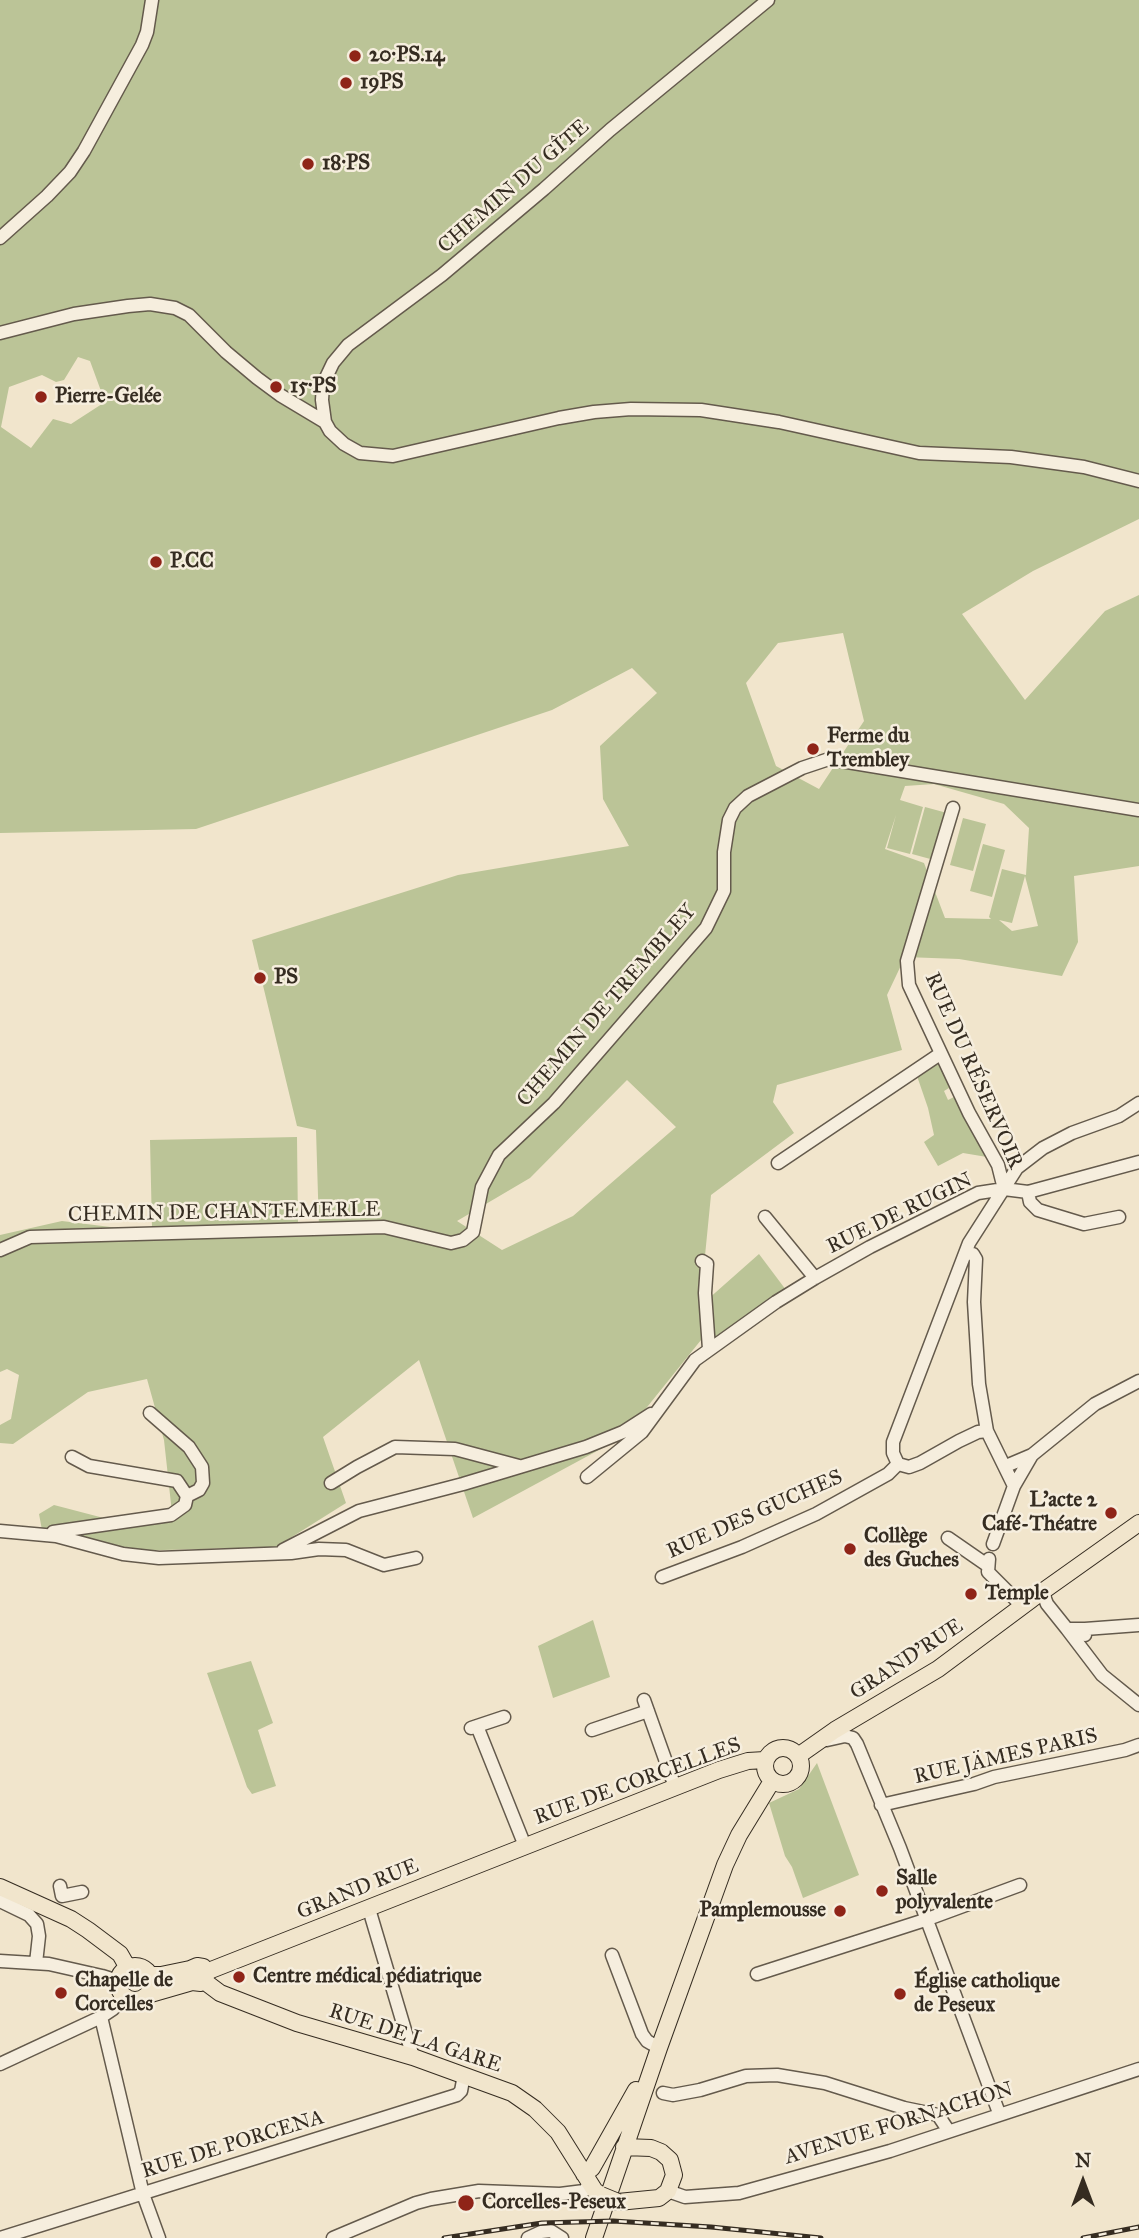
<!DOCTYPE html>
<html>
<head>
<meta charset="utf-8">
<style>
	body { margin:0 }
	#map { position:relative; width:1139px; height:2238px; overflow:hidden; background:#f1e5cc; font-family:"IM FELL Great Primer",serif }
	canvas { display:block }
	.north { position:absolute; left:1048px; top:2147px; width:70px; height:70px; -webkit-text-stroke:5px #f6eede; paint-order:stroke; rotate:0deg; font-size:19px; font-weight:700; line-height:28px; text-align:center; color:#352c21 }
	.north::after { content:''; display:block; margin:auto; width:24px; height:32px; background:#352c21; clip-path:polygon(50% 0,100% 100%,50% 72%,0 100%) }
</style>
</head>
<body>
<div id="map">
<canvas width="1139" height="2238"></canvas>
<div class="north">N</div>
</div>
<script>
const context = document.querySelector('canvas').getContext('2d');
context.lineJoin = 'round';
function paint(path, color) {
  context.fillStyle = color;
  context.fill(path, 'evenodd');
}
function shape(rows) {
  const path = new Path2D();
  for (const r of rows) {
    if (r.length === 3) {
      path.moveTo(r[0] + r[2], r[1]);
      path.arc(r[0], r[1], r[2], 0, 2 * Math.PI);
      continue;
    }
    path.moveTo(r[0], r[1]);
    for (let i = 2; i < r.length; i += 2) path.lineTo(r[i], r[i + 1]);
  }
  return path;
}
function stroke(path, color, width, dash) {
  context.strokeStyle = color;
  context.lineWidth = width;
  context.lineCap = dash ? 'butt' : 'round';
  context.setLineDash(dash || []);
  context.stroke(path);
}
function label(font, color, halo, rows, align = 'center') {
  context.font = font + ' "IM FELL Great Primer",serif';
  context.lineWidth = 5;
  context.setLineDash([]);
  context.textBaseline = 'middle';
  context.strokeStyle = halo;
  context.fillStyle = color;
  for (const [text, x, y, turn = 0] of rows) {
    context.save();
    context.translate(x, y);
    context.rotate((+turn || 0) * Math.PI / 180);
    context.textAlign = isNaN(turn) ? turn : align;
    if (halo) context.strokeText(text, 0, 0);
    context.fillText(text, 0, 0);
    context.restore();
  }
}
paint(shape([
	[0,0,1139,0,1139,519,1033,571,962,614,1025,700,1105,611,1139,595,1139,866,1074,876,1078,942,1062,976,959,959,905,957,887,995,902,1050,777,1085,773,1102,794,1133,711,1195,701,1296,701,1340,623,1437,473,1518,419,1360,323,1437,346,1503,276,1547,125,1551,42,1530,39,1514,54,1505,119,1522,172,1513,164,1440,147,1379,88,1392,13,1444,0,1443,0,1425,11,1419,19,1375,7,1369,0,1372,0,1235,62,1221,151,1232,319,1228,316,1130,297,1126,252,940,458,875,629,846,603,799,600,746,657,693,632,668,552,710,196,829,0,833],
	[78,357,90,361,105,402,71,424,53,419,31,448,1,427,9,387,42,375,56,382,64,380],
	[843,633,864,721,819,789,776,766,746,683,778,643],
	[934,784,1004,804,1029,828,1026,875,1002,869,989,917,991,919,945,918,924,863,885,849,896,815,887,848,910,854,923,807,900,800,905,786],
	[1025,876,1038,926,1012,931,999,920,1012,923],
	[627,1080,676,1127,573,1216,502,1250,457,1221,530,1178],
	[925,807,947,813,934,860,912,854],
	[963,818,986,824,973,871,950,865],
	[983,844,1005,850,992,897,970,891],
	[941,1064,950,1083,948,1084,949,1088,944,1091,948,1100,956,1096,987,1157,963,1153,938,1166,924,1142,934,1135,928,1108,917,1076,934,1065],
	[297,1137,298,1226,152,1228,150,1140],
	[759,1254,786,1290,715,1337,707,1300],
	[593,1620,610,1677,553,1698,538,1646],
	[251,1661,273,1723,258,1730,276,1786,252,1794,247,1787,207,1673],
	[817,1763,859,1875,803,1898,792,1867,785,1856,769,1803,799,1789]
]), '#bbc497');
const minor = shape([
	[768,0,610,130,544,189,442,275,348,345,333,363,323,384,322,400,325,422,330,431,344,444,360,453,393,456,559,418,594,412,631,409,701,410,779,422,919,453,1011,457,1084,467,1139,481],
	[0,238,47,196,70,172,84,151,142,45,147,32,152,0],
	[0,333,74,314,128,306,150,304,175,308,189,315,226,352,257,378,280,395,325,422],
	[953,808,907,961,909,985,969,1113,998,1165,1004,1189],
	[778,1163,940,1054],
	[1028,1192,1030,1202,1038,1210,1084,1224,1119,1217],
	[765,1217,815,1278],
	[0,1250,30,1237,384,1227,451,1243,463,1240,473,1232,482,1187,499,1155,554,1103,706,928,724,891,724,852,729,820,735,808,748,796,802,768,829,759,1139,810],
	[973,1254,976,1259,974,1302,979,1384,987,1431,1014,1486],
	[702,1261,707,1264,705,1293,709,1349],
	[150,1413,189,1447,202,1467,203,1483,199,1490,187,1496],
	[898,1464,893,1453,893,1442,969,1243,1017,1168,1043,1148,1072,1133,1119,1116,1139,1103],
	[898,1464,909,1467,920,1463,959,1441,978,1432,987,1431],
	[1006,1466,1032,1455,1095,1404,1139,1381],
	[587,1477,642,1432,695,1360,776,1302,815,1278,870,1247,978,1193,1004,1189,1028,1192,1139,1162],
	[331,1483,357,1467,395,1447,455,1449,519,1466],
	[0,1531,56,1536,123,1554,159,1558,291,1553,319,1549,346,1550,384,1565,416,1558],
	[53,1532,171,1515,185,1505,187,1496,177,1481,89,1466,72,1457],
	[948,1538,987,1565],
	[993,1544,1014,1486,1032,1455],
	[283,1550,359,1511,463,1484,586,1447,623,1432,651,1414],
	[989,1559,988,1572,1022,1606],
	[662,1577,742,1547,816,1514,888,1474,898,1464],
	[1042,1591,1047,1604,1067,1629],
	[1085,1629,1067,1629,1102,1675,1139,1705],
	[1085,1635,1085,1629,1139,1625],
	[644,1700,675,1787],
	[477,1726,525,1846],
	[471,1728,504,1717],
	[592,1730,648,1711],
	[827,1740,845,1736,853,1738,857,1744,900,1848,999,2113],
	[881,1805,974,1784,994,1777,1125,1750,1139,1745],
	[60,1886,62,1896,82,1892],
	[0,1901,29,1915,37,1924,39,1936,36,1963],
	[369,1909,413,2057],
	[612,1955,642,2034,647,2041,659,2048],
	[0,1961,49,1964,102,1976,118,1981],
	[757,1974,925,1920,1020,1885],
	[101,2017,143,2194,159,2238],
	[0,2064,101,2017,113,2009,124,1997],
	[663,2093,673,2095,700,2090,746,2076,777,2075,825,2083,904,2108,938,2115,948,2130],
	[668,2191,685,2197,739,2193,890,2151,1139,2069],
	[0,2238,457,2095,461,2091,464,2075],
	[333,2238,416,2203,431,2199,479,2191,560,2194,584,2191,590,2183],
	[528,2238,541,2232,551,2231,562,2238]
]);
const major = shape([
	[783,1766,18],
	[798,1756,835,1730,938,1669,1032,1599,1139,1523],
	[0,1887,71,1919,88,1930,120,1954,128,1968],
	[135,1983,17],
	[206,1972,719,1770,748,1761,765,1760],
	[149,1975,161,1975,190,1969],
	[204,1981,220,1993,297,2023,413,2057,512,2093,535,2109,558,2132,595,2191,601,2195],
	[147,1995,192,1982,201,1983,206,1977,203,1967,197,1966,190,1969,188,1974,192,1982],
	[584,2174,592,2168,636,2090],
	[618,2202,659,2198,668,2191,674,2175,670,2160,661,2152,651,2148,624,2147],
	[594,2238,659,2048,725,1865,739,1835,772,1781]
]);
stroke(minor, '#645a4c', 15);
stroke(major, '#352c21', 18);
stroke(minor, '#f6eede', 12);
stroke(major, '#f1e5cc', 16);
const rail = shape([
	[444,2238,542,2223,613,2221,711,2227,821,2238],
	[1083,2238,1139,2227]
]);
stroke(rail, '#352c21', 5);
stroke(rail, '#f6eede', 2.5, [8]);
const majorBridge = shape([
	[601,2195,618,2202]
]);
stroke(majorBridge, '#352c21', 18, []);
stroke(majorBridge, '#f1e5cc', 16);
for (const [x, y, r, color] of [
	[355,56,7,"#8f2418"],
	[346,83,7,"#8f2418"],
	[308,164,7,"#8f2418"],
	[276,387,7,"#8f2418"],
	[41,397,7,"#8f2418"],
	[156,562,7,"#8f2418"],
	[813,749,7,"#8f2418"],
	[260,978,7,"#8f2418"],
	[1111,1513,7,"#8f2418"],
	[850,1549,7,"#8f2418"],
	[971,1594,7,"#8f2418"],
	[882,1891,7,"#8f2418"],
	[840,1911,7,"#8f2418"],
	[239,1977,7,"#8f2418"],
	[61,1993,7,"#8f2418"],
	[900,1994,7,"#8f2418"],
	[466,2203,9,"#8f2418"]
]) {
  const dot = new Path2D();
  dot.arc(x, y, r, 0, 2 * Math.PI);
  context.fillStyle = color;
  context.fill(dot);
  stroke(dot, '#f6eede', 2.5);
}
label('bold 21px', '#352c21', '#f6eede', [
	["20·PS.14",369,56],
	["19PS",360,83],
	["18·PS",322,164],
	["15·PS",290,387],
	["Pierre-Gelée",55,397],
	["P.CC",170,562],
	["Ferme du",827,737],
	["Trembley",827,761],
	["PS",274,978],
	["L'acte 2",1097,1501,"right"],
	["Café-Théatre",1097,1525,"right"],
	["Collège",864,1537],
	["des Guches",864,1561],
	["Temple",985,1594],
	["Salle",896,1879],
	["polyvalente",896,1903],
	["Pamplemousse",826,1911,"right"],
	["Centre médical pédiatrique",253,1977],
	["Chapelle de",75,1981],
	["Corcelles",75,2005],
	["Église catholique",914,1982],
	["de Peseux",914,2006],
	["Corcelles-Peseux",482,2203]
], 'left');
label('21px', '#352c21', '#f6eede', [
	["CHEMIN DU GÎTE",514,187,-41],
	["CHEMIN DE TREMBLEY",607,1006,-49],
	["RUE DU RÉSERVOIR",973,1071,66],
	["CHEMIN DE CHANTEMERLE",224,1213,-1],
	["RUE DE RUGIN",900,1214,-26],
	["RUE DES GUCHES",755,1515,-24],
	["GRAND'RUE",907,1660,-33],
	["RUE JÄMES PARIS",1006,1757,-13],
	["RUE DE CORCELLES",638,1782,-20],
	["GRAND RUE",358,1890,-22],
	["RUE DE LA GARE",415,2039,18],
	["AVENUE FORNACHON",899,2124,-17],
	["RUE DE PORCENA",233,2145,-17]
]);
</script>
</body>
</html>
